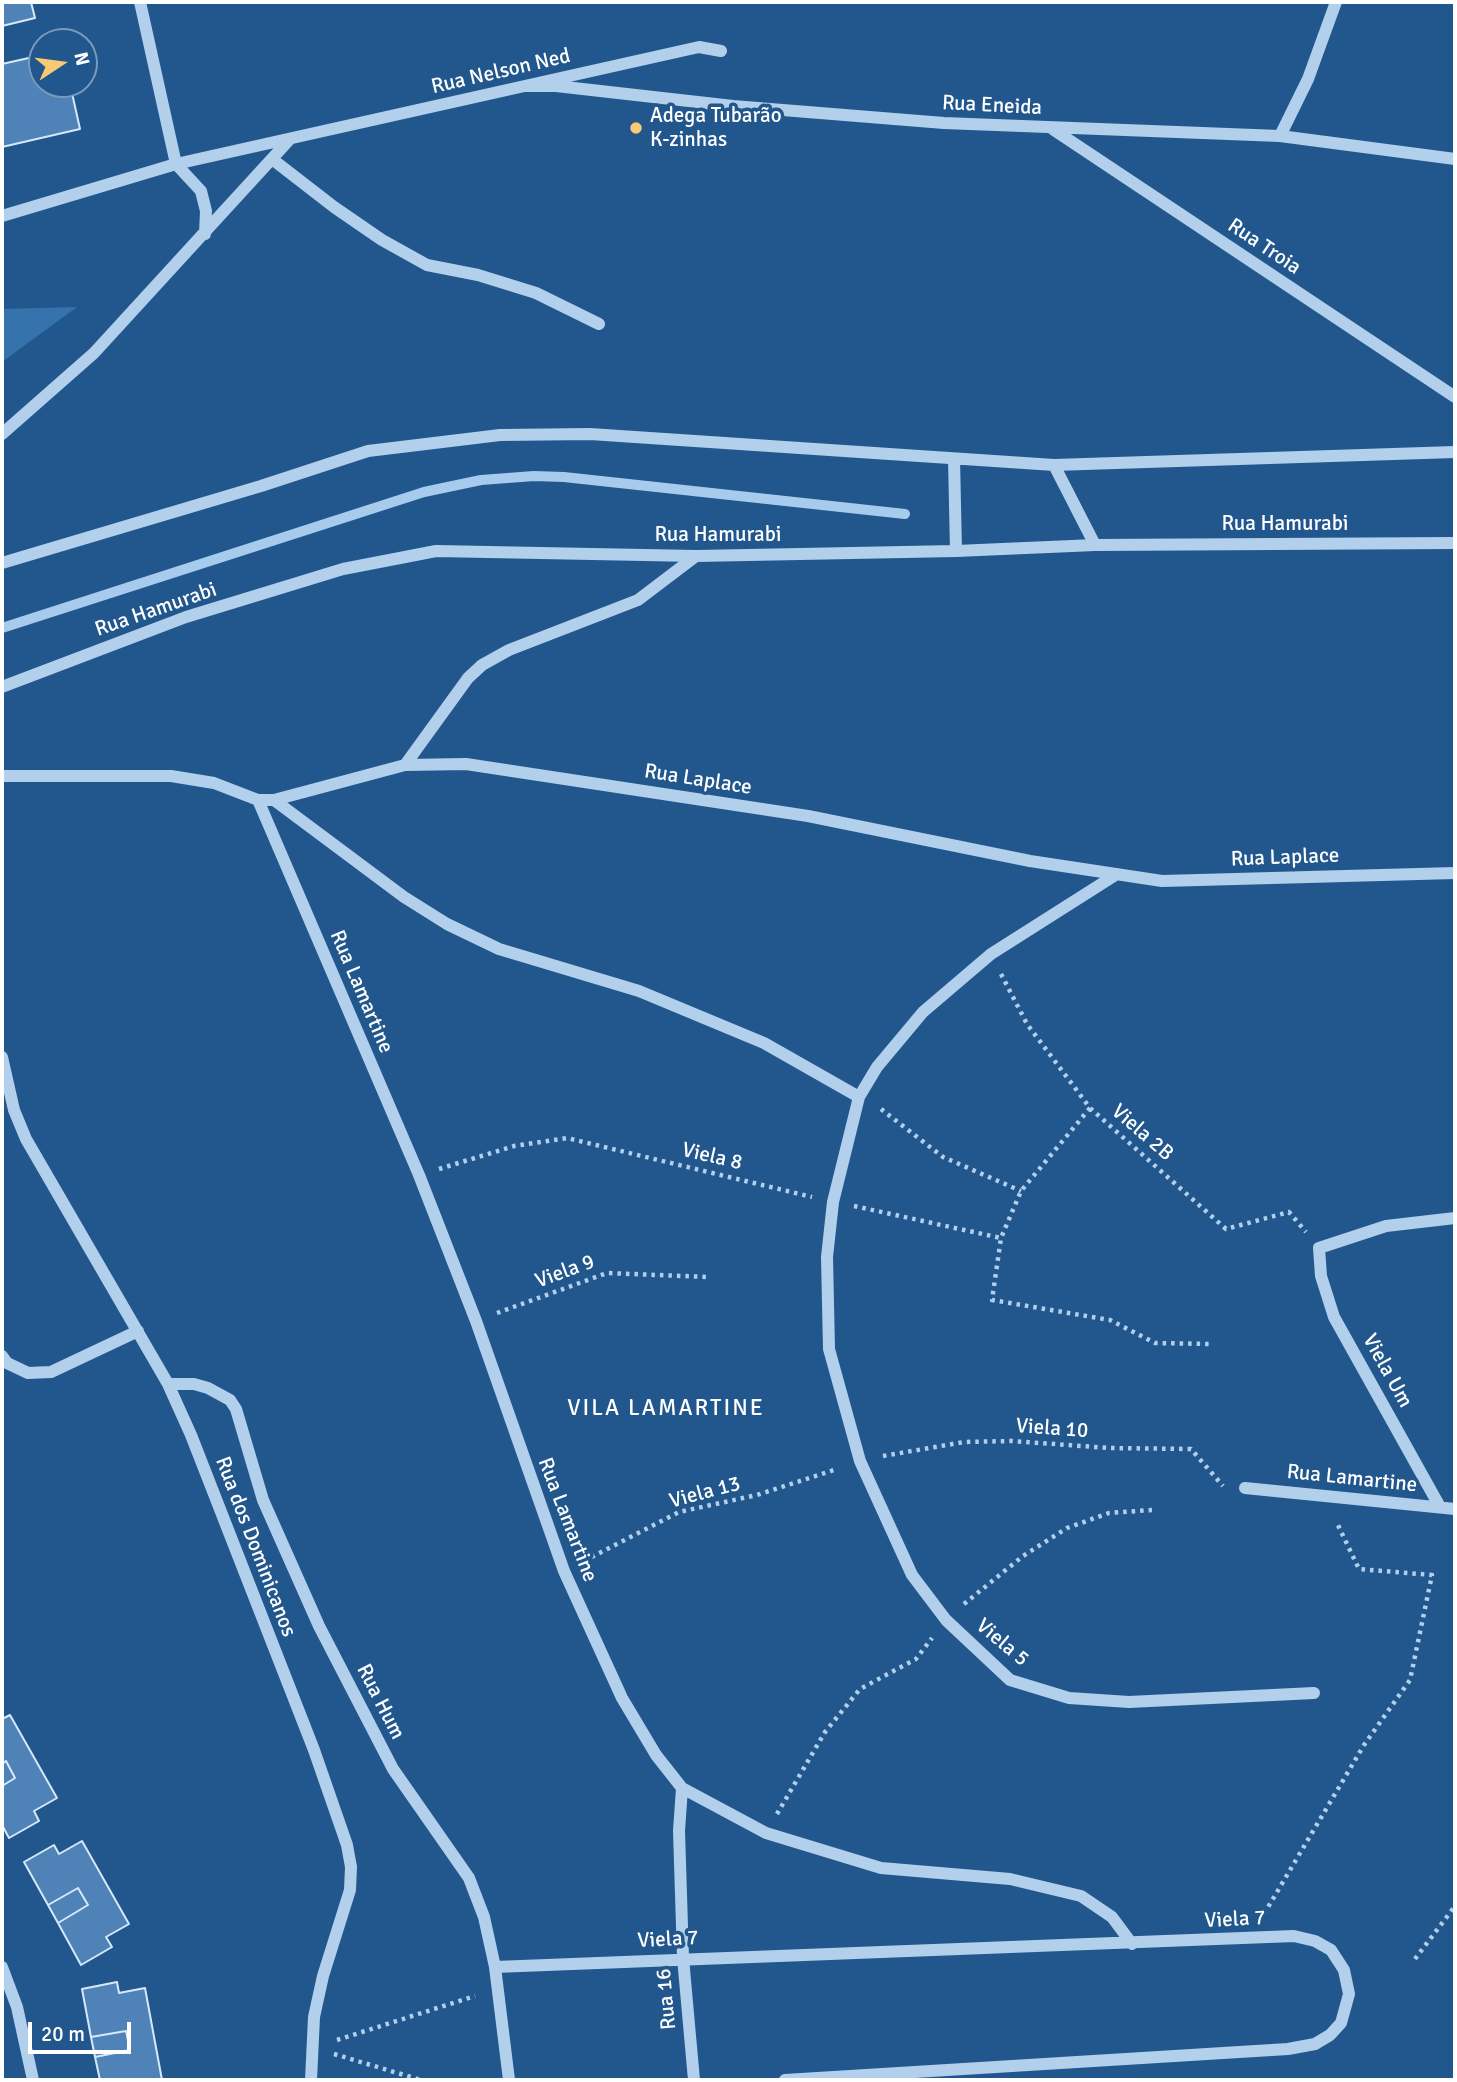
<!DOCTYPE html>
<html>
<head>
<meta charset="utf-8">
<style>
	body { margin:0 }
	#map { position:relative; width:1457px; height:2082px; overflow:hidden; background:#22578e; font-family:Signika,sans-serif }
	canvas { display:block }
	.frame { position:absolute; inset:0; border:4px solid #fff; pointer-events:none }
	.north { position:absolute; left:28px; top:28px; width:70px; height:70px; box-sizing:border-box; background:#22578e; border:2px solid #7a9abb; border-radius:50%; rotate:77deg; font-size:19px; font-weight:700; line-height:28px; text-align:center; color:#fff }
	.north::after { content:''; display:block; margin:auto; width:24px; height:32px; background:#f7ca74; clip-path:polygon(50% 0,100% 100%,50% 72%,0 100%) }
	.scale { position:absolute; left:28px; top:2022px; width:103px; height:32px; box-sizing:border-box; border:4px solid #fff; border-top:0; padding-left:9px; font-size:21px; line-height:24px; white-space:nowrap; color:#fff; -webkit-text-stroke:5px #22578e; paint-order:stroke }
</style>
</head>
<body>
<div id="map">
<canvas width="1457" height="2082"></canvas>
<div class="frame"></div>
<div class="north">N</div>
<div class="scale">20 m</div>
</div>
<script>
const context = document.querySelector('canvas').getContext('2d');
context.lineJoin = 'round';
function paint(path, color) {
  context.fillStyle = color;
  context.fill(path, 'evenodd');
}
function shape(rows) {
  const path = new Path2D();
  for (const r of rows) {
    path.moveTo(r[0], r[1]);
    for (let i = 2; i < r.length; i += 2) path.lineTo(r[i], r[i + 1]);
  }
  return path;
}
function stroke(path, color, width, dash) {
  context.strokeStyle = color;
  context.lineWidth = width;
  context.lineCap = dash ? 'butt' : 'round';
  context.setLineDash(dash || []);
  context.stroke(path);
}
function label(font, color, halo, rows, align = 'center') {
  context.font = font + ' Signika,sans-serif';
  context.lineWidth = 7;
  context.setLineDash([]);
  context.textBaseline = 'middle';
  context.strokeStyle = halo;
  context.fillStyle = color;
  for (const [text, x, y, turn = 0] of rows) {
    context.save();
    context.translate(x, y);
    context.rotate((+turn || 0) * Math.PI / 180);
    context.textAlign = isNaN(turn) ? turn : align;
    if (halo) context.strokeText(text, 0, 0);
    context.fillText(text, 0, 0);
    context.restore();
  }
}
paint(shape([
	[77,307,2,362,2,309]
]), '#3672ab');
stroke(shape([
	[2,628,424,492,481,480,534,476,564,477,905,514]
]), '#a6cbed', 10);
const building = shape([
	[2,2,31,2,35,18,2,26,2,2],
	[42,55,42,84,70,84,80,129,2,147,2,64,42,55],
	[10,1715,57,1798,34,1811,39,1821,9,1838,2,1825,2,1786,15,1778,6,1761,2,1764,2,1719,10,1715],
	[6,1761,15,1778,2,1786,2,1764,6,1761],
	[82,1841,129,1924,106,1937,112,1947,81,1965,58,1923,88,1905,78,1888,48,1905,24,1862,54,1845,59,1854,82,1841],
	[78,1888,88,1905,58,1923,48,1905,78,1888],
	[117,1982,119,1993,145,1988,162,2080,100,2080,95,2057,130,2050,126,2031,91,2037,82,1989,117,1982],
	[126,2031,130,2050,95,2057,91,2037,126,2031]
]);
paint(building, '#4f83b7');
stroke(building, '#d7e8f9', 2);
stroke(shape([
	[1001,974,1027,1024,1090,1108,1226,1229,1289,1212,1306,1232],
	[1090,1108,1021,1191,1001,1238,992,1300,1110,1320,1155,1343,1211,1344],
	[881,1109,943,1157,1021,1191],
	[439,1169,514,1146,567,1138,812,1197],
	[854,1206,1001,1238],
	[497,1313,607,1273,709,1277],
	[883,1456,964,1442,1012,1441,1109,1448,1191,1449,1223,1486],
	[584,1561,679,1512,757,1495,837,1469],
	[964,1604,1023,1556,1067,1528,1109,1513,1152,1510],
	[777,1814,825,1732,860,1689,916,1659,932,1638],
	[1264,1914,1364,1745,1410,1680,1432,1575,1359,1569,1336,1521],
	[1415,1959,1455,1906],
	[337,2040,475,1996],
	[334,2054,421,2080]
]), '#b2cfec', 4.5, [3.5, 5]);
stroke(shape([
	[140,2,176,164],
	[527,86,556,86,733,106,944,123,1280,136,1455,159],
	[1051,128,1455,397],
	[1280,136,1308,79,1336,2],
	[272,159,334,207,382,240,427,265,478,275,536,293,599,324],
	[176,164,201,191,206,211,205,234],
	[2,216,176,164,699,47,721,51],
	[2,434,94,353,290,139],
	[954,459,956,551],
	[1054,465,1095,545],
	[2,563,261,486,368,451,500,435,590,434,1054,465,1455,452],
	[2,687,186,617,343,569,436,551,696,556,956,551,1095,545,1455,543],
	[405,765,468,678,482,665,509,650,638,600,696,556],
	[2,776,171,776,214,783,258,800,274,800,405,765,466,764,808,816,1030,861,1162,881,1455,873],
	[258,800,419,1175,476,1321,564,1571,622,1698,656,1755,682,1788,766,1833,881,1868,1010,1879,1081,1896,1112,1917,1132,1944],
	[274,800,404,897,447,924,499,949,639,991,764,1043,859,1097],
	[1117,874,991,954,923,1012,877,1067,859,1097,833,1202,827,1257,829,1349,860,1461,912,1575,946,1620,1010,1680,1069,1698,1129,1702,1314,1693],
	[2,1057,14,1110,26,1139,168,1384,191,1435,314,1750,347,1845,351,1867,350,1890,323,1976,314,2017,311,2080],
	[2,1356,7,1363,28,1373,51,1372,138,1331],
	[168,1384,194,1384,208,1388,230,1400,236,1409,263,1500,319,1626,393,1769,469,1878,484,1917,495,1967,509,2080],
	[1245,1488,1455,1509],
	[1440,1507,1334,1317,1321,1276,1319,1248,1386,1226,1455,1218],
	[682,1788,679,1831,683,1958,694,2080],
	[2,1967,17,2007,33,2080],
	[495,1967,1294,1936,1315,1941,1331,1950,1344,1970,1349,1994,1341,2023,1330,2035,1315,2044,1288,2049,785,2080]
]), '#b2cfec', 12);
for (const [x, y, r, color] of [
	[636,128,7,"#f7ca74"]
]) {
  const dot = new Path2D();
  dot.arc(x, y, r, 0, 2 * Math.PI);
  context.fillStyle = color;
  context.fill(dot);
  stroke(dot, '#22578e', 2.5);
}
label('21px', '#fff', '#22578e', [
	["Rua Nelson Ned",501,72,-13],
	["Rua Eneida",992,106,3],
	["Rua Troia",1264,247,34],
	["Rua Hamurabi",1285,524],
	["Rua Hamurabi",718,535],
	["Rua Hamurabi",156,610,-19],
	["Rua Laplace",698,780,9],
	["Rua Laplace",1285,858,-2],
	["Rua Lamartine",361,992,67],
	["Viela 2B",1142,1133,41],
	["Viela 8",712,1157,13],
	["Viela 9",565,1272,-20],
	["Viela Um",1387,1371,61],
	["Viela 10",1052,1429,4],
	["Rua Lamartine",1352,1479,6],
	["Viela 13",705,1493,-15],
	["Rua Lamartine",567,1520,69],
	["Rua dos Dominicanos",255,1547,69],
	["Viela 5",1002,1643,40],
	["Rua Hum",380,1702,63],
	["Viela 7",1235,1920,-3],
	["Viela 7",668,1940,-3],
	["Rua 16",667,1999,-95]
]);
label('21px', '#fff', '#22578e', [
	["Adega Tubarão",650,116],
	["K-zinhas",650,140]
], 'left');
context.letterSpacing = '2px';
label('23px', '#fff', '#22578e', [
	["VILA LAMARTINE",666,1409]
]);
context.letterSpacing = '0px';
</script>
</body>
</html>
